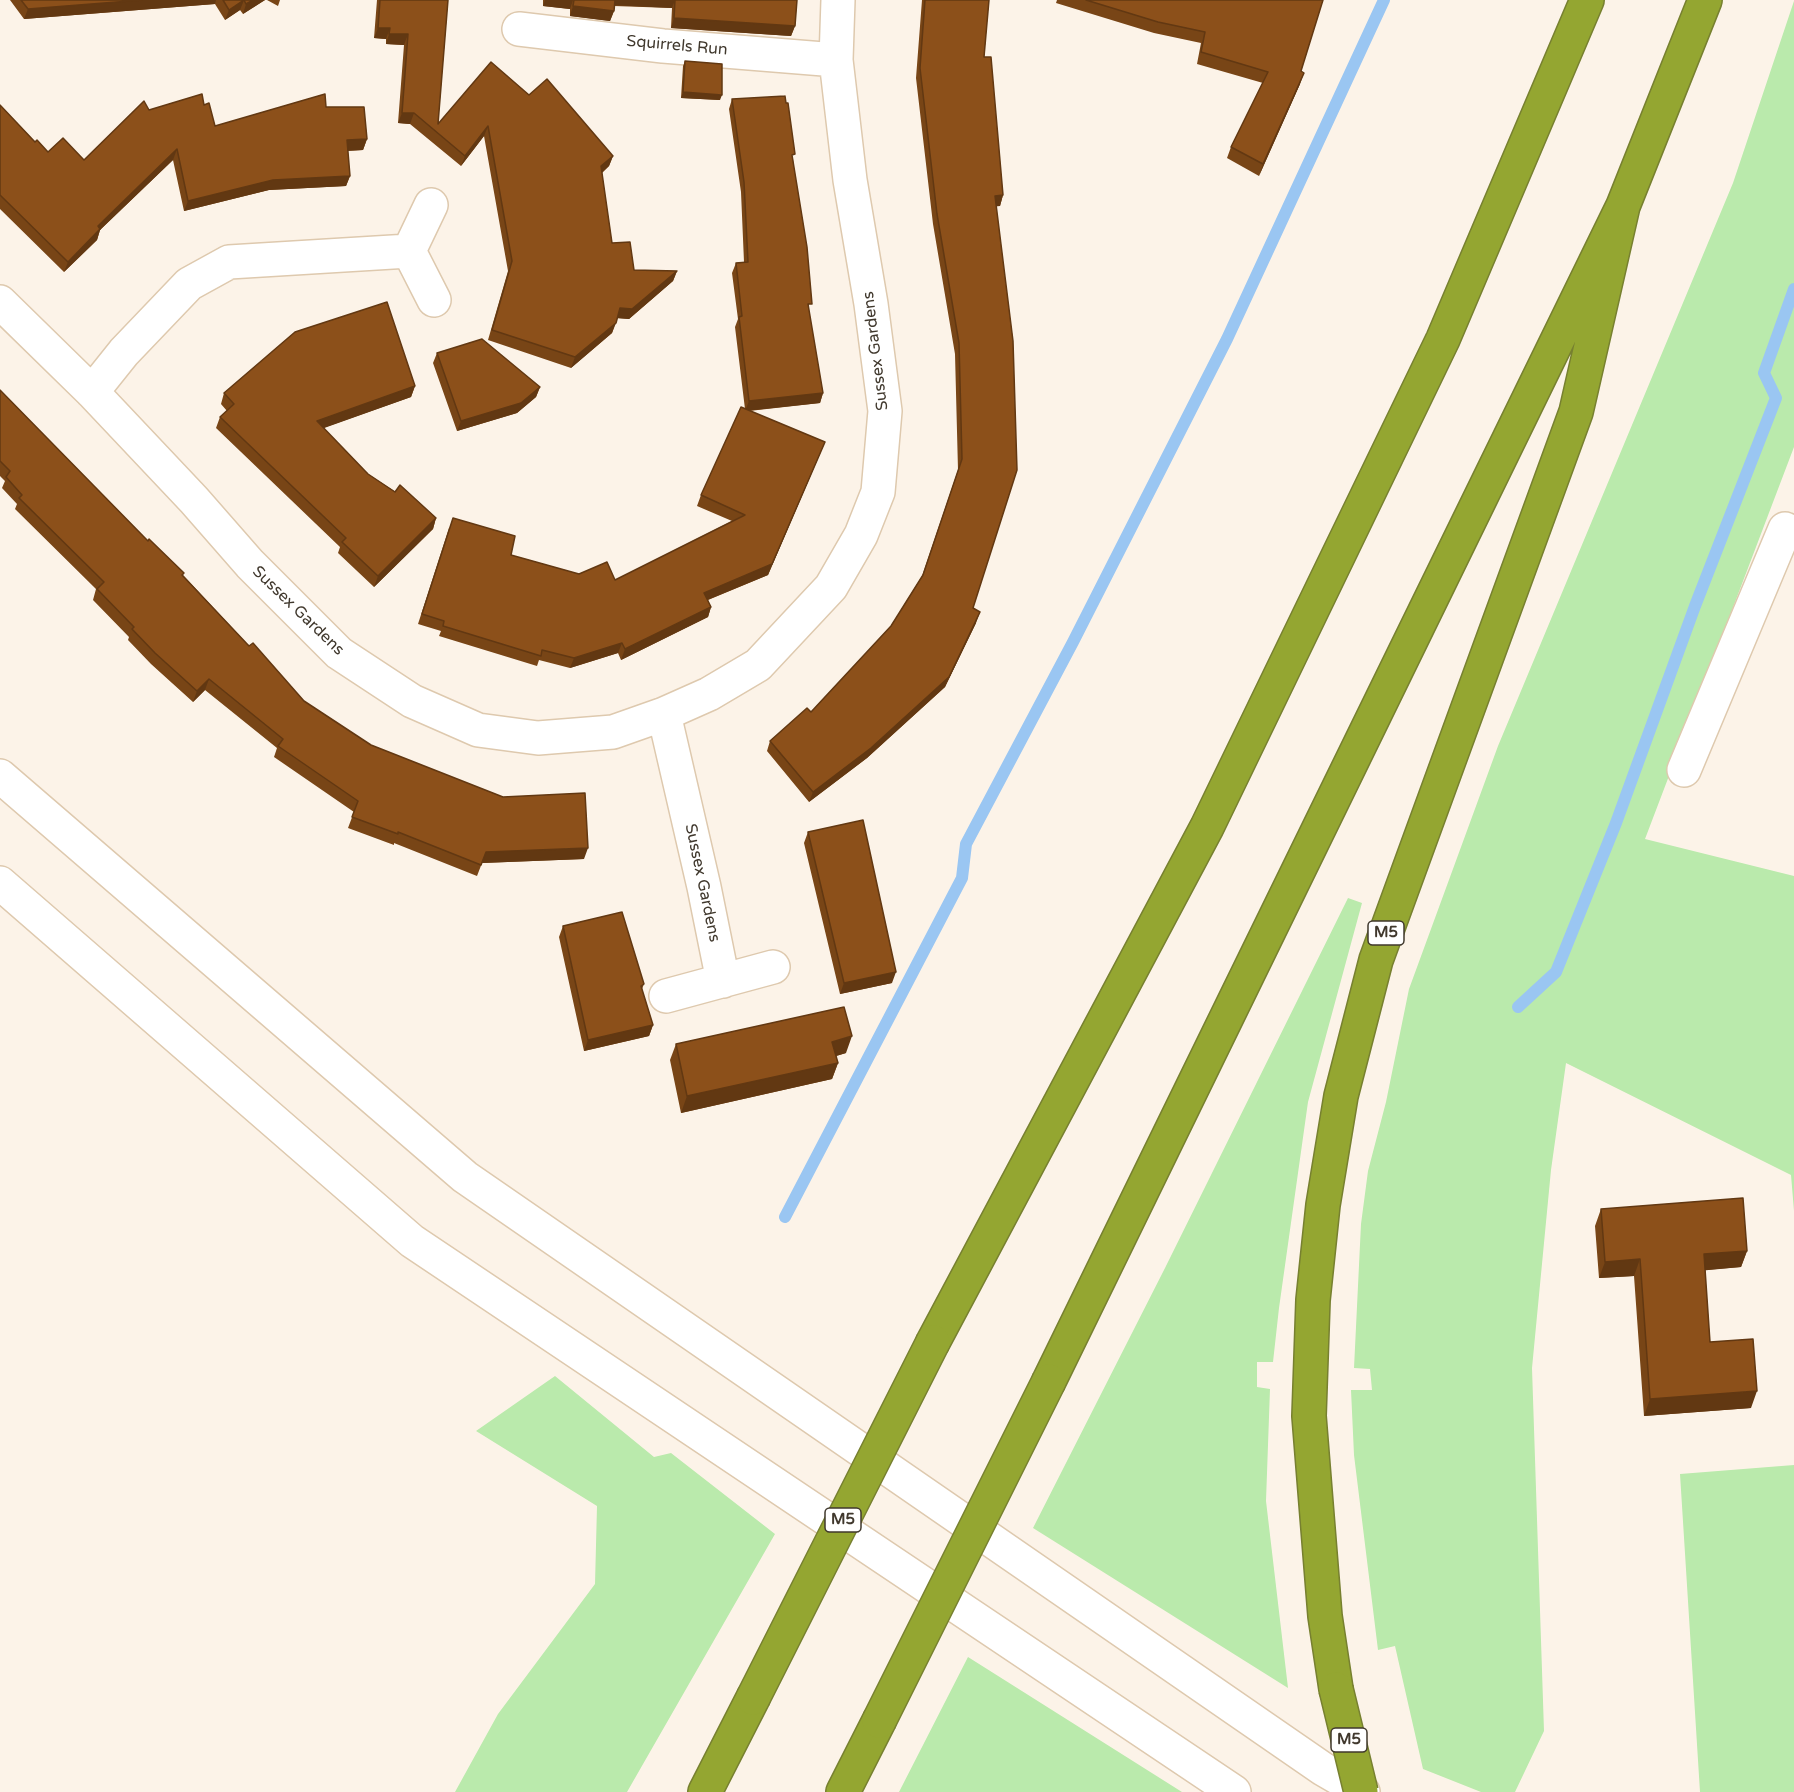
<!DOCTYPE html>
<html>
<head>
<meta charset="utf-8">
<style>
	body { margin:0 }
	canvas { display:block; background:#fcf3e8 }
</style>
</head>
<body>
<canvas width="1794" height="1792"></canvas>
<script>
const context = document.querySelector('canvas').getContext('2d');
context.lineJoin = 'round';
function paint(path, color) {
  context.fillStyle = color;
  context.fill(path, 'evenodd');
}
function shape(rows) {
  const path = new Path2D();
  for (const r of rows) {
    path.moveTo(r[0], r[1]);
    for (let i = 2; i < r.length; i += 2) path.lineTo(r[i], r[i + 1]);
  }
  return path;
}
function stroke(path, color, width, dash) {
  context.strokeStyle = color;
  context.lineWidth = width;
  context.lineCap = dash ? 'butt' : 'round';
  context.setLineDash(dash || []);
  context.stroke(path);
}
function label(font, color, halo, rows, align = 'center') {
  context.font = font + ' "Varela Round",sans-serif';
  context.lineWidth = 6;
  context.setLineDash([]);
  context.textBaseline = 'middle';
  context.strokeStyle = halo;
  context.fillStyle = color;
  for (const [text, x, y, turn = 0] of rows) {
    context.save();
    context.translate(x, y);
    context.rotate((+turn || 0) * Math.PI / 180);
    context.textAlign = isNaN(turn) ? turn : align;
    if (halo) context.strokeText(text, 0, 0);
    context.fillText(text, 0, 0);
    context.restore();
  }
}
paint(shape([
	[1794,1,1794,447,1645,839,1794,876,1794,1211,1791,1175,1566,1063,1551,1170,1532,1368,1544,1731,1515,1792,1481,1792,1423,1769,1395,1646,1378,1650,1354,1455,1351,1390,1372,1390,1370,1369,1354,1368,1361,1224,1368,1171,1386,1102,1409,989,1498,746,1733,183],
	[1348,898,1362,903,1308,1102,1279,1308,1273,1362,1257,1362,1257,1387,1270,1389,1266,1501,1288,1688,1033,1528,1165,1268],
	[555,1376,654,1457,671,1453,775,1534,627,1792,455,1792,498,1714,595,1584,597,1506,476,1431],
	[1794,1465,1794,1792,1700,1792,1680,1474],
	[968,1657,1182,1792,899,1792]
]), '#baeaac');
stroke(shape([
	[1518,1007,1556,972,1616,823,1695,606,1776,398,1764,373,1794,289],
	[785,1217,962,878,966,844,1073,642,1227,339,1384,0]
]), '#9ac6f2', 12);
const minor = shape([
	[519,29,663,46,836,60],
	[431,205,409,251,434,300],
	[0,302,92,392,194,500,250,564,339,653,412,701,478,730,538,738,613,732,664,714,709,694,758,665,831,587,861,535,878,492,885,411,871,304,850,180,836,60,838,0],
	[92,392,124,352,189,284,229,262,409,251],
	[664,714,704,887,723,981],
	[1684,770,1785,529,1794,533],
	[0,776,465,1177,1323,1769,1363,1792],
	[0,883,412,1241,1234,1792],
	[666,996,773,967]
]);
const highway = shape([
	[933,1342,1207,827,1443,339,1587,0],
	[1049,1381,1623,206,1705,0],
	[1336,1689,1325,1616,1309,1416,1313,1300,1323,1205,1341,1096,1376,960,1576,412,1623,206],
	[705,1792,753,1698],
	[843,1792,879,1721]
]);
stroke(minor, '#dec9ae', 36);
stroke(highway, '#778030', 36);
stroke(minor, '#fff', 33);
stroke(highway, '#94a631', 33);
const highwayBridge = shape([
	[1336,1689,1361,1792],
	[753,1698,933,1342],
	[879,1721,1049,1381]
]);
stroke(highwayBridge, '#778030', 36, []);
stroke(highwayBridge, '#94a631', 33);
paint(shape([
	[10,0,265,0,243,14,240,10,225,20,215,4,24,19],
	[267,0,280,0,278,6],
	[377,0,448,0,438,124,529,95,613,156,609,166,602,173,612,243,634,270,677,271,673,281,629,319,617,318,612,333,571,368,488,340,508,271,484,136,461,166,410,124,398,123,404,45,386,44,386,39,374,38],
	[543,0,797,0,795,26,791,36,671,28,672,8,614,6,614,11,610,21,570,16,570,9,543,6],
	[922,0,989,0,984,57,1003,195,1000,206,996,206,973,608,976,623,945,687,867,758,809,802,767,751,770,741,811,712,891,626,922,576,958,470,955,354,933,224,916,78],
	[1057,0,1323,0,1301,71,1300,84,1259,176,1227,158,1231,147,1263,83,1197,64,1201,43,1154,33,1056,3],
	[685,61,720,100,681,98,683,66],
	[732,99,793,159,809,311,823,393,820,403,749,411,825,442,768,575,708,600,711,607,708,617,621,660,618,653,570,668,539,660,537,666,439,636,441,631,418,624,449,528,511,555,579,574,615,580,732,521,697,506,701,495,745,409,735,327,738,319,732,273,736,263,744,262,741,192,729,109],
	[0,105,35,142,48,152,84,160,149,110,204,105,215,126,326,107,367,139,363,150,347,151,350,176,346,186,269,190,184,211,173,160,100,230,97,240,64,272,0,209],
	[437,353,540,387,536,397,517,413,457,431,433,363],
	[415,386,411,397,323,428,368,474,436,518,433,529,374,587,338,553,340,547,216,428,220,417,227,411,221,404,224,393],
	[0,390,148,541,184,573,183,575,249,646,304,701,371,745,584,859,482,863,477,876,394,843,394,845,348,828,354,812,274,757,277,748,205,690,193,702,151,664,128,640,129,637,93,600,96,589,15,509,17,504,2,488,5,481,0,476],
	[808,832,892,983,840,994,804,843],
	[563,926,644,984,642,989,653,1025,649,1036,584,1051,559,937],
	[676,1044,846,1053,836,1056,838,1063,832,1079,681,1113,670,1060],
	[1601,1209,1747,1251,1741,1267,1705,1270,1710,1342,1751,1408,1644,1416,1634,1276,1599,1278,1595,1226]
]), '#784516');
paint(shape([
	[142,0,216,0,215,4,24,19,28,9],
	[244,0,240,10,225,20,229,10],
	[253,0,265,0,243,14,246,4],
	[545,0,573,0,570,9,543,6],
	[613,0,675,0,672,8,611,5],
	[573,6,614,11,610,21,570,16],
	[674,18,795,26,791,36,671,28],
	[378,28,390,28,386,39,374,38],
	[389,34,408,34,404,45,386,44],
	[1304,73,1300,84,1259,176,1263,164],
	[683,92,722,95,720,100,681,98],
	[402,113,414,113,410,124,398,123],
	[488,126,484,136,461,166,465,156],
	[367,139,363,150,343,151,347,140],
	[177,149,173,160,100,230,97,240,64,272,68,262,98,226],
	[613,156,609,166,597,177,601,166],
	[350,176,346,186,269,190,184,211,188,201,273,180],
	[1003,195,1000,206,991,207,995,196],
	[677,271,673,281,629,319,616,318,620,308],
	[616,323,612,333,571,368,575,357],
	[415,386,411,397,313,432,317,421],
	[540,387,536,397,517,413,457,431,461,421],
	[823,393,820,403,745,411,749,401],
	[825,442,768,575,700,603,704,593],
	[436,518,433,529,374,587,378,576],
	[711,607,708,617,621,660,625,649],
	[980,612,976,623,945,687,867,758,809,802,813,792],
	[622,643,618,653,570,668,574,658],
	[209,679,205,690,193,702,197,691],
	[588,848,584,859,482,863,486,852],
	[896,972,892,983,840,994,844,983],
	[653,1025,649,1036,584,1051,588,1040],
	[852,1036,846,1053,826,1059,832,1042],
	[838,1063,832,1079,681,1113,687,1096],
	[1747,1251,1741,1267,1698,1271,1704,1254],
	[1640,1259,1634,1276,1599,1278,1605,1262],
	[1757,1391,1751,1408,1644,1416,1650,1399]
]), '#623812');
const building = shape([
	[21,0,142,0,28,9,21,0],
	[223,0,244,0,229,10,223,0],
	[244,0,253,0,246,4,244,0],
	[380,0,448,0,438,124,491,62,529,95,547,79,613,156,601,166,612,243,630,242,634,270,677,271,632,309,620,308,616,323,575,357,492,330,512,261,488,126,465,156,414,113,402,113,408,34,389,34,390,28,378,28,380,0],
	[574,0,615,0,614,11,573,6,574,0],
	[675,0,797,0,795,26,674,18,675,0],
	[925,0,989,0,984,57,991,57,1003,195,995,196,1013,341,1017,470,973,608,980,612,949,677,871,748,813,792,770,741,807,708,811,712,891,626,923,575,962,459,959,343,937,214,920,68,925,0],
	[1086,0,1323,0,1301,71,1304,73,1263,164,1231,147,1268,72,1201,52,1205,32,1158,22,1086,0],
	[685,61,722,64,722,95,683,92,685,61],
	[202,94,204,105,209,103,215,126,325,94,326,107,364,107,367,139,347,140,350,176,273,180,188,201,177,149,98,226,100,229,68,262,0,195,0,105,35,142,37,140,48,152,63,138,84,160,144,101,149,110,202,94],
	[785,96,786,103,788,103,795,154,792,155,807,247,812,304,808,304,823,393,749,401,739,317,742,316,736,263,748,262,744,182,732,99,785,96],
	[387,302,415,386,317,421,368,474,395,492,400,485,436,518,378,576,342,542,346,538,220,417,234,404,224,393,295,332,387,302],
	[482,339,540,387,521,403,461,421,437,353,482,339],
	[0,390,148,541,149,539,184,573,182,575,249,646,253,643,304,701,371,745,503,797,585,793,588,848,486,852,481,865,398,832,398,834,352,817,358,801,278,746,283,739,209,679,197,691,155,653,132,629,134,627,97,589,104,582,19,498,22,495,6,477,10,471,0,461,0,390],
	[741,407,825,442,772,564,704,593,711,607,625,649,622,643,574,658,542,650,541,656,443,626,444,621,422,614,453,518,515,536,511,555,579,574,607,562,615,580,745,515,701,495,741,407],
	[863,820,896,972,844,983,808,832,863,820],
	[622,912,644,984,641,986,653,1025,588,1040,563,926,622,912],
	[844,1007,852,1036,832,1042,838,1063,687,1096,676,1044,844,1007],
	[1743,1198,1747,1251,1704,1254,1710,1342,1753,1339,1757,1391,1650,1399,1640,1259,1605,1262,1601,1209,1743,1198]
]);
paint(building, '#8c501a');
stroke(building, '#623812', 1.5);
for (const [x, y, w] of [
	[1386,933,36],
	[843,1520,36],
	[1349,1740,36]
]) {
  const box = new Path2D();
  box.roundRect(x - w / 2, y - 12, w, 24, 4.5);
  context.fillStyle = '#fff';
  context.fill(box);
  stroke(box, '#40382d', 1.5);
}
label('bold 15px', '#40382d', null, [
	["M5",1386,933],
	["M5",843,1520],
	["M5",1349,1740]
]);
label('16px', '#40382d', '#fff', [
	["Squirrels Run",677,46,5],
	["Sussex Gardens",876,351,-97],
	["Sussex Gardens",298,611,44],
	["Sussex Gardens",702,883,78]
]);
</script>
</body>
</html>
